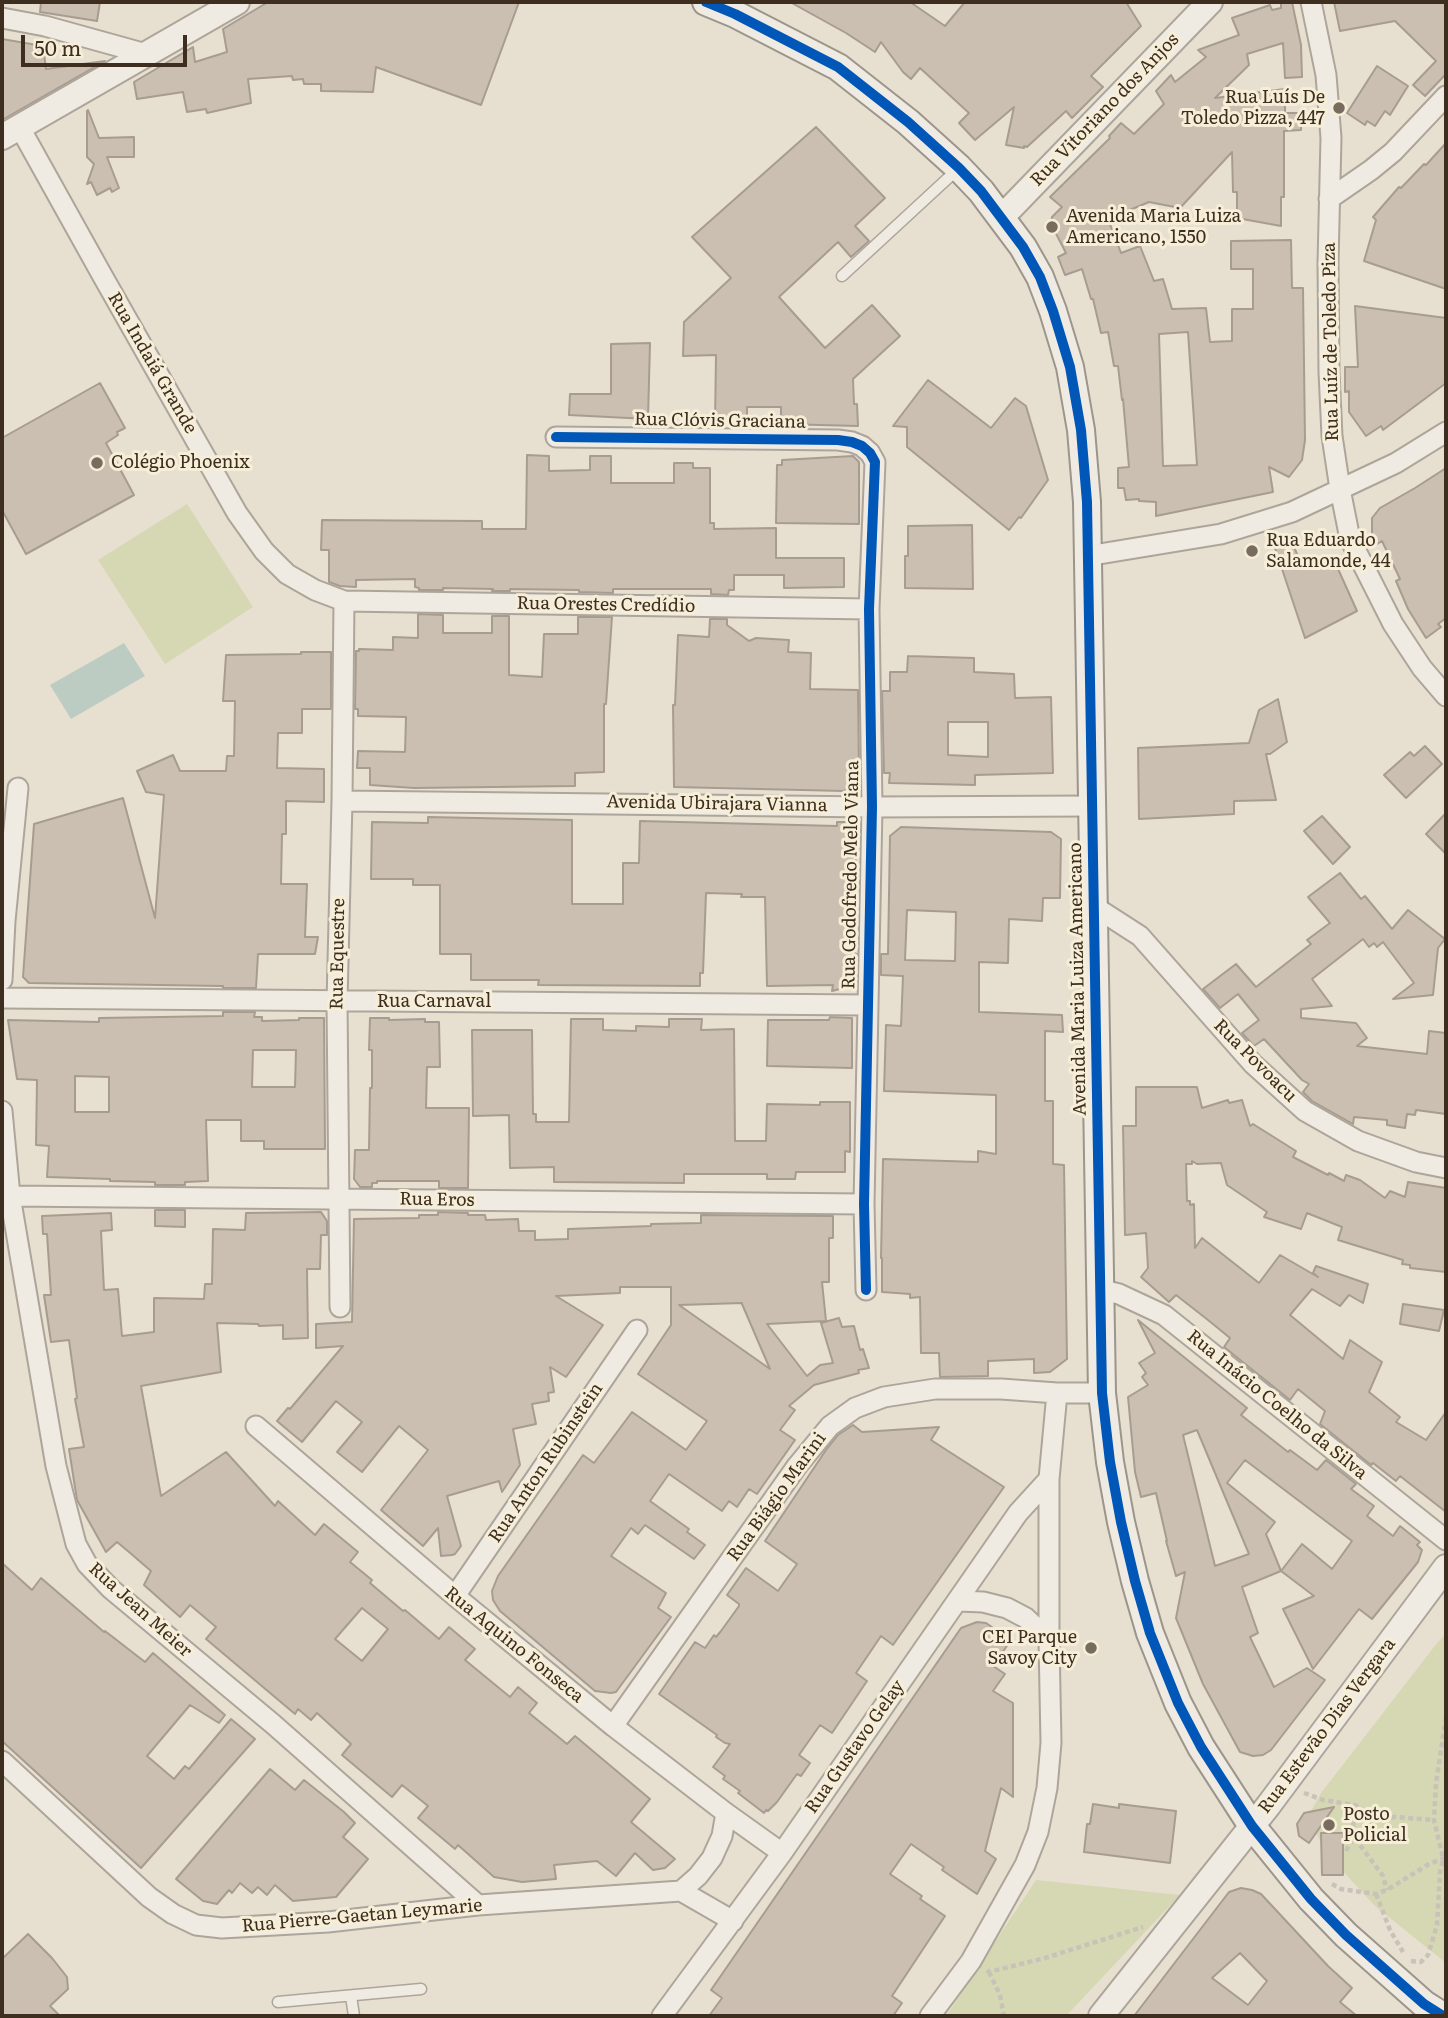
<!DOCTYPE html>
<html>
<head>
<meta charset="utf-8">
<style>
	body { margin:0 }
	#map { position:relative; width:1448px; height:2018px; overflow:hidden; background:#e7e0d1; font-family:Literata,serif }
	canvas { display:block }
	.frame { position:absolute; inset:0; border:4px solid #3d2e20; pointer-events:none }
	.scale { position:absolute; left:21px; top:35px; width:166px; height:32px; box-sizing:border-box; border:4px solid #3d2e20; border-top:0; padding-left:9px; font-size:21px; line-height:24px; white-space:nowrap; color:#3d2e20; -webkit-text-stroke:5px #f7eed8; paint-order:stroke }
</style>
</head>
<body>
<div id="map">
<canvas width="1448" height="2018"></canvas>
<div class="frame"></div>
<div class="scale">50 m</div>
</div>
<script>
const context = document.querySelector('canvas').getContext('2d');
context.lineJoin = 'round';
function paint(path, color) {
  context.fillStyle = color;
  context.fill(path, 'evenodd');
}
function shape(rows) {
  const path = new Path2D();
  for (const r of rows) {
    path.moveTo(r[0], r[1]);
    for (let i = 2; i < r.length; i += 2) path.lineTo(r[i], r[i + 1]);
  }
  return path;
}
function stroke(path, color, width, dash) {
  context.strokeStyle = color;
  context.lineWidth = width;
  context.lineCap = dash ? 'butt' : 'round';
  context.setLineDash(dash || []);
  context.stroke(path);
}
function label(font, color, halo, rows, align = 'center') {
  context.font = font + ' Literata,serif';
  context.lineWidth = 6;
  context.setLineDash([]);
  context.textBaseline = 'middle';
  context.strokeStyle = halo;
  context.fillStyle = color;
  for (const [text, x, y, turn = 0] of rows) {
    context.save();
    context.translate(x, y);
    context.rotate((+turn || 0) * Math.PI / 180);
    context.textAlign = isNaN(turn) ? turn : align;
    if (halo) context.strokeText(text, 0, 0);
    context.fillText(text, 0, 0);
    context.restore();
  }
}
paint(shape([
	[187,504,253,607,165,664,98,560],
	[1446,1634,1446,1963,1375,1906,1326,1853,1310,1821,1311,1811,1321,1793,1437,1643],
	[1036,1880,1180,1895,1066,2016,946,2016]
]), '#d6d7b3');
paint(shape([
	[124,643,145,676,71,719,50,685]
]), '#bcccc2');
const building = shape([
	[41,2,100,2,97,21,40,12,41,2],
	[268,2,519,2,481,105,376,67,373,92,321,91,321,84,304,84,303,79,293,80,292,76,248,79,251,103,207,113,206,109,187,112,183,92,137,99,134,82,193,47,195,62,227,52,223,29,268,2],
	[790,2,910,2,945,26,965,2,1126,2,1141,26,1091,76,1103,87,1072,118,1066,111,1027,147,1024,146,1024,148,1006,145,1014,107,975,140,959,123,969,113,920,68,911,79,903,72,881,42,875,52,846,33,790,2],
	[1281,2,1292,2,1301,45,1302,77,1285,78,1283,43,1247,54,1249,65,1215,98,1285,89,1285,113,1301,113,1301,130,1284,131,1284,197,1281,197,1281,226,1237,218,1237,192,1233,192,1232,152,1180,208,1149,202,1108,219,1121,253,1140,246,1154,281,1163,279,1172,309,1206,308,1210,342,1232,341,1232,309,1253,309,1253,269,1231,269,1231,241,1291,240,1292,288,1303,288,1305,440,1302,460,1289,477,1269,467,1273,492,1156,516,1156,502,1139,501,1139,499,1126,500,1124,488,1118,488,1118,468,1129,467,1123,399,1122,400,1118,366,1114,366,1108,332,1101,333,1093,299,1091,299,1082,269,1065,275,1058,257,1066,253,1051,224,1052,217,1062,207,1050,197,1110,138,1109,136,1121,123,1134,134,1164,104,1156,91,1171,75,1175,82,1206,57,1198,50,1239,35,1232,18,1270,5,1272,10,1281,8,1281,2],
	[1188,332,1197,465,1163,466,1159,334,1188,332],
	[1334,2,1446,2,1446,74,1425,96,1413,85,1436,61,1395,21,1340,31,1334,2],
	[2,39,43,46,46,69,105,61,2,120,2,39],
	[1377,66,1408,86,1390,115,1385,111,1375,126,1367,121,1365,125,1347,113,1377,66],
	[88,110,99,138,134,137,134,157,107,157,119,188,112,192,110,188,97,195,91,182,87,184,94,164,87,157,87,111,88,110],
	[816,127,885,198,855,226,869,241,851,257,838,242,779,297,825,348,872,305,900,336,853,379,854,404,857,404,858,426,781,424,781,407,747,407,747,424,715,423,716,355,683,356,684,322,731,278,692,237,816,127],
	[1446,143,1446,289,1364,261,1376,220,1373,217,1399,187,1401,188,1424,164,1426,165,1446,143],
	[1355,306,1446,318,1446,383,1383,430,1381,426,1366,436,1349,412,1349,391,1345,392,1345,367,1358,367,1355,306],
	[650,343,648,419,569,415,570,394,611,394,611,344,650,343],
	[928,380,991,428,1015,398,1026,406,1048,480,1021,518,1019,517,1009,530,907,447,907,427,893,426,928,380],
	[100,383,125,428,117,432,118,435,106,443,134,495,26,554,2,510,2,438,100,383],
	[527,455,549,456,549,471,590,470,590,456,611,456,611,483,674,483,674,463,693,463,693,468,710,468,710,523,714,523,714,529,776,528,776,558,844,558,844,587,784,588,784,575,734,575,734,590,729,590,728,595,711,594,711,589,613,589,613,593,579,592,579,590,510,589,510,591,492,591,493,589,443,588,443,590,419,590,419,588,415,587,415,579,356,580,356,587,340,586,329,582,329,550,321,550,322,520,482,521,482,529,526,529,527,455],
	[853,456,859,462,859,524,776,523,777,465,782,465,782,460,853,456],
	[1446,468,1446,618,1438,624,1441,627,1426,638,1408,609,1396,581,1400,579,1382,541,1377,544,1372,534,1372,518,1380,508,1415,488,1446,468],
	[972,525,973,589,905,588,905,556,908,556,908,526,972,525],
	[1293,544,1301,564,1315,558,1334,560,1357,611,1305,638,1275,548,1293,544],
	[418,614,443,615,443,633,492,633,492,616,509,616,509,675,542,677,544,634,578,634,578,617,612,617,606,704,604,704,604,772,575,773,575,786,414,788,370,785,370,768,357,768,358,751,405,752,406,717,358,716,358,709,355,709,356,651,359,651,359,649,393,650,393,637,418,638,418,614],
	[710,619,727,619,727,625,749,641,756,638,789,640,788,652,811,653,810,689,858,690,859,772,855,772,854,782,844,791,674,787,673,705,675,705,678,635,709,637,710,619],
	[301,652,331,652,331,709,302,709,302,733,278,733,277,768,324,769,324,802,286,801,286,834,282,834,281,884,307,884,305,937,318,937,315,954,258,954,256,988,223,988,223,986,29,983,23,977,34,824,123,798,155,918,164,795,146,792,137,771,173,755,180,771,226,771,227,756,234,756,235,701,223,701,226,655,301,654,301,652],
	[908,656,974,658,974,672,1014,674,1015,698,1051,697,1053,773,975,775,975,785,889,783,890,773,884,773,882,691,890,691,890,672,907,672,908,656],
	[948,722,988,722,988,757,948,755,948,722],
	[1278,699,1287,742,1270,754,1266,754,1276,800,1234,801,1234,814,1139,819,1138,748,1249,743,1259,710,1278,699],
	[1425,746,1442,764,1406,798,1384,775,1410,752,1414,756,1425,746],
	[1446,813,1446,854,1426,834,1446,813],
	[1322,816,1350,847,1333,864,1304,831,1322,816],
	[428,817,572,820,572,904,623,904,623,863,639,863,640,821,837,826,837,822,851,822,856,827,855,954,857,954,855,985,832,991,833,985,767,986,765,897,741,897,742,894,706,893,703,973,700,973,700,986,538,985,539,980,471,980,471,954,440,954,440,885,413,885,413,879,371,879,372,822,428,823,428,817],
	[901,827,1051,832,1061,839,1060,898,1043,898,1042,921,1009,919,1008,963,979,962,979,1012,1062,1015,1063,1032,1045,1031,1045,1101,1053,1101,1053,1164,1064,1165,1067,1359,1050,1372,1034,1373,1034,1359,988,1361,988,1376,940,1377,939,1353,921,1353,920,1297,910,1298,910,1294,882,1292,882,1258,881,1258,883,1159,978,1162,978,1151,996,1154,996,1095,884,1091,886,1025,901,1026,903,976,881,975,881,954,888,954,890,836,901,827],
	[907,910,956,912,955,961,905,960,907,910],
	[1340,873,1361,899,1365,896,1392,929,1408,910,1445,939,1438,948,1433,995,1393,999,1414,983,1383,942,1377,947,1374,943,1369,947,1363,939,1312,979,1332,1006,1301,1009,1301,1018,1356,1023,1367,1038,1357,1046,1427,1054,1429,1031,1446,1033,1446,1114,1416,1110,1415,1115,1407,1114,1405,1128,1387,1125,1387,1120,1354,1117,1353,1124,1312,1101,1303,1092,1309,1084,1302,1080,1264,1039,1254,1046,1242,1033,1259,1020,1238,994,1220,1008,1203,989,1236,964,1256,987,1311,944,1307,940,1330,923,1308,897,1340,873],
	[223,1012,255,1012,254,1017,262,1017,262,1021,299,1020,299,1018,324,1018,325,1149,264,1149,264,1141,241,1141,241,1120,206,1120,208,1181,185,1182,185,1185,155,1185,155,1182,110,1181,110,1179,47,1177,49,1146,36,1145,37,1080,17,1079,8,1020,99,1022,99,1018,223,1016,223,1012],
	[253,1050,296,1050,295,1087,252,1087,253,1050],
	[75,1076,109,1077,109,1112,75,1112,75,1076],
	[830,1017,852,1018,852,1068,767,1066,768,1020,829,1020,830,1017],
	[370,1018,389,1018,389,1020,425,1019,425,1022,439,1022,440,1067,427,1067,426,1108,469,1108,468,1188,439,1188,439,1181,377,1181,377,1183,372,1183,372,1187,360,1187,354,1179,355,1150,369,1150,370,1088,372,1088,372,1050,369,1050,370,1018],
	[571,1019,603,1019,603,1030,636,1031,636,1026,669,1027,669,1019,702,1019,701,1030,734,1029,735,1141,766,1141,767,1104,820,1105,820,1102,850,1102,850,1152,845,1151,845,1172,796,1172,795,1179,767,1179,767,1174,684,1174,684,1183,554,1182,554,1167,510,1168,509,1115,473,1116,472,1030,532,1030,533,1114,536,1114,536,1122,569,1122,571,1019],
	[1136,1087,1197,1087,1202,1108,1228,1100,1229,1103,1242,1100,1250,1126,1253,1124,1296,1151,1293,1157,1328,1175,1329,1173,1344,1181,1346,1175,1360,1180,1385,1198,1390,1191,1405,1197,1408,1182,1446,1188,1446,1272,1410,1268,1410,1265,1402,1264,1403,1260,1338,1240,1342,1227,1307,1213,1301,1229,1264,1217,1267,1212,1227,1185,1221,1163,1197,1164,1192,1161,1192,1164,1186,1164,1187,1201,1190,1201,1190,1205,1194,1204,1195,1248,1202,1238,1259,1283,1280,1255,1318,1277,1313,1273,1316,1266,1368,1284,1363,1303,1349,1295,1340,1306,1312,1289,1290,1315,1343,1359,1350,1340,1382,1362,1369,1392,1400,1417,1396,1422,1426,1440,1446,1412,1446,1512,1400,1476,1396,1481,1373,1463,1371,1465,1320,1424,1325,1411,1298,1389,1290,1400,1224,1347,1230,1338,1208,1320,1176,1295,1169,1302,1141,1277,1148,1268,1146,1233,1125,1235,1123,1126,1136,1126,1136,1087],
	[155,1210,185,1210,185,1227,155,1226,155,1210],
	[321,1212,327,1221,327,1235,321,1235,320,1269,307,1269,308,1338,283,1339,283,1325,259,1326,258,1324,217,1323,221,1372,141,1386,161,1496,226,1452,275,1506,278,1501,315,1535,324,1524,358,1552,350,1562,372,1580,370,1583,403,1611,405,1610,439,1639,449,1627,475,1649,465,1660,510,1697,518,1687,537,1703,529,1713,567,1744,575,1736,650,1799,631,1822,675,1859,665,1868,653,1870,635,1853,616,1876,597,1861,554,1865,556,1879,522,1882,494,1877,458,1845,455,1849,418,1818,428,1806,402,1785,392,1797,342,1755,351,1744,317,1713,311,1720,298,1709,295,1714,206,1639,216,1627,190,1605,180,1617,144,1585,151,1571,129,1552,117,1542,106,1552,77,1500,69,1449,84,1447,75,1399,77,1398,69,1340,51,1342,44,1295,51,1295,47,1234,43,1234,42,1216,111,1213,112,1230,101,1231,104,1290,118,1289,122,1336,154,1332,154,1298,204,1299,205,1284,212,1284,213,1229,245,1230,246,1213,321,1212],
	[362,1608,388,1629,362,1661,335,1639,362,1608],
	[438,1212,468,1213,468,1215,485,1215,486,1220,518,1219,519,1231,535,1231,535,1240,568,1239,568,1229,651,1226,651,1224,701,1223,701,1215,833,1216,833,1238,829,1238,829,1282,822,1282,826,1321,767,1324,807,1376,820,1365,833,1363,821,1323,839,1318,842,1327,854,1326,860,1350,863,1349,869,1368,858,1370,859,1373,814,1385,789,1406,795,1410,780,1430,795,1440,757,1494,749,1489,737,1507,729,1501,722,1511,669,1474,650,1501,689,1529,687,1532,705,1545,694,1559,645,1525,638,1534,631,1528,611,1556,666,1593,658,1608,671,1617,616,1692,611,1693,595,1691,500,1611,493,1600,492,1591,498,1576,583,1455,594,1463,632,1412,686,1450,707,1421,638,1374,671,1325,671,1287,620,1287,620,1293,556,1296,603,1325,566,1377,550,1367,554,1392,548,1393,549,1401,532,1404,536,1424,513,1429,520,1465,502,1492,499,1481,447,1496,461,1546,455,1554,452,1555,441,1556,438,1528,423,1546,381,1510,428,1450,399,1426,362,1472,337,1452,362,1422,336,1401,302,1442,277,1421,288,1408,290,1409,343,1346,316,1348,316,1324,352,1322,354,1219,419,1218,419,1215,438,1215,438,1212],
	[742,1303,742,1304,770,1369,679,1305,742,1303],
	[1403,1304,1444,1310,1439,1331,1400,1324,1403,1304],
	[1138,1320,1247,1408,1241,1415,1288,1452,1290,1450,1317,1470,1326,1460,1356,1484,1351,1489,1374,1506,1367,1516,1393,1536,1400,1526,1420,1542,1417,1545,1422,1550,1418,1562,1372,1619,1359,1609,1313,1669,1283,1609,1314,1596,1281,1571,1242,1587,1258,1633,1250,1637,1274,1687,1307,1668,1325,1680,1271,1750,1263,1755,1253,1756,1240,1752,1203,1684,1176,1618,1185,1572,1176,1576,1166,1541,1167,1541,1156,1493,1141,1497,1135,1472,1128,1397,1148,1385,1142,1377,1146,1373,1139,1363,1155,1353,1138,1320],
	[1197,1430,1249,1554,1215,1566,1183,1435,1197,1430],
	[1245,1460,1352,1541,1332,1569,1302,1544,1281,1571,1266,1534,1275,1522,1227,1483,1245,1460],
	[853,1425,862,1432,939,1427,931,1440,1004,1487,893,1645,881,1636,856,1673,867,1681,832,1733,820,1725,799,1755,810,1763,801,1776,797,1774,777,1802,768,1811,766,1810,764,1813,738,1793,740,1791,723,1779,725,1776,713,1767,730,1744,725,1743,716,1737,717,1735,659,1694,695,1642,705,1648,714,1635,716,1637,721,1631,739,1606,739,1604,727,1595,746,1568,778,1591,797,1564,765,1541,826,1450,838,1435,853,1425],
	[2,1563,32,1590,41,1578,104,1632,105,1631,145,1662,153,1653,225,1715,219,1723,190,1705,147,1756,174,1779,185,1766,189,1769,231,1719,255,1739,141,1868,2,1741,2,1563],
	[977,1622,986,1623,1011,1640,993,1666,1005,1674,993,1691,1013,1703,1013,1797,1001,1788,985,1851,996,1859,977,1894,942,1870,944,1867,911,1844,890,1874,922,1896,920,1899,945,1916,892,1996,902,2003,893,2016,709,2016,722,1998,711,1990,961,1628,977,1622],
	[270,1769,295,1790,304,1780,344,1812,355,1823,343,1837,368,1859,336,1897,293,1901,275,1885,267,1895,258,1887,252,1893,240,1883,232,1893,229,1890,217,1904,203,1901,176,1879,270,1769],
	[1093,1804,1119,1808,1119,1804,1176,1811,1170,1863,1084,1852,1087,1824,1090,1824,1093,1804],
	[1334,1807,1309,1843,1299,1836,1297,1824,1304,1813,1334,1807],
	[1321,1833,1343,1833,1343,1875,1322,1875,1321,1833],
	[1241,1888,1252,1890,1261,1894,1328,1966,1352,1988,1340,2002,1357,2016,1134,2016,1229,1892,1241,1888],
	[1240,1953,1267,1981,1248,2005,1212,1978,1240,1953],
	[28,1934,52,1958,67,1977,68,1989,50,2006,60,2016,2,2016,2,1959,28,1934]
]);
paint(building, '#cbbfb2');
stroke(building, '#a89c90', 2);
const service = shape([
	[842,276,959,168],
	[351,1996,354,2016],
	[278,2002,421,1989]
]);
const minor = shape([
	[1311,2,1326,75,1331,138,1328,263,1329,372,1332,436,1340,489,1350,539,1393,624,1422,668,1446,696],
	[2,18,45,26,146,54],
	[19,126,102,275,237,513,264,551,287,574,315,590,344,601,869,609],
	[1329,199,1371,170,1393,152,1446,96],
	[556,437,838,440,852,442,862,446,870,453,875,462,869,609,872,807,864,1204,866,1290],
	[1087,556,1221,534,1292,512,1396,463,1446,432],
	[342,801,872,807,1092,806],
	[1095,907,1140,936,1253,1064,1305,1111,1358,1141,1416,1162,1446,1168],
	[2,980,5,921,18,788],
	[2,998,866,1005],
	[2,1111,10,1196,56,1466,76,1544,87,1564,111,1589,273,1724,478,1905],
	[10,1196,864,1204],
	[1099,1289,1119,1294,1164,1315,1446,1540],
	[340,1307,337,1002,342,801,344,601],
	[256,1426,455,1596,613,1726,726,1813,782,1853],
	[455,1596,637,1330],
	[958,1601,983,1602,1007,1608,1026,1618,1049,1640],
	[613,1726,797,1466,830,1426,855,1408,884,1397,935,1389,1001,1389,1057,1393],
	[2,1761,149,1897,173,1914,196,1925,222,1928,328,1922,478,1905,681,1891,733,1921],
	[681,1891,698,1876,712,1858,722,1836,726,1813],
	[662,2016,782,1853,1018,1513,1049,1479],
	[930,2016,971,1961,1025,1865,1038,1832,1047,1788,1051,1743,1049,1640,1049,1479,1057,1393,1102,1393]
]);
const tertiary = shape([
	[2,137,237,2],
	[1001,218,1210,2],
	[1101,2016,1268,1806,1446,1567]
]);
const secondary = shape([
	[706,2,735,14,838,67,908,122,959,168,981,191,1023,247,1040,277,1053,311,1070,367,1081,430,1087,502,1102,1393,1110,1462,1121,1522,1135,1581,1150,1633,1178,1703,1201,1747,1252,1826,1311,1899,1346,1935,1424,2004,1443,2016]
]);
stroke(service, '#ada599', 13);
stroke(minor, '#ada599', 23);
stroke(tertiary, '#ada599', 28);
stroke(secondary, '#9c958a', 30);
stroke(shape([
	[1446,1717,1436,1783,1434,1820,1446,1870],
	[1304,1793,1323,1800,1355,1805,1377,1819],
	[1355,1805,1353,1828,1354,1837,1383,1876,1387,1890],
	[1346,1851,1354,1837,1378,1819,1395,1817,1434,1820],
	[1332,1884,1341,1889,1376,1894,1387,1890,1429,1864,1445,1858],
	[1376,1894,1390,1930,1403,1952],
	[1411,1961,1421,1962,1428,1955,1437,1925,1440,1873,1443,1859],
	[987,1970,989,1972,1045,1958,1143,1927],
	[989,1972,1000,1995,1004,2016]
]), '#c8c2b9', 4.5, [5, 3.5]);
stroke(service, '#efebe3', 10);
stroke(minor, '#efebe3', 19);
stroke(tertiary, '#efebe3', 24);
stroke(secondary, '#efebe3', 26);
stroke(shape([
	[706,2,735,14,838,67,908,122,959,168,981,191,1023,247,1040,277,1053,311,1070,367,1081,430,1087,502,1102,1393,1110,1462,1121,1522,1135,1581,1150,1633,1178,1703,1201,1747,1252,1826,1311,1899,1346,1935,1424,2004,1443,2016],
	[556,437,838,440,852,442,862,446,870,453,875,462,869,609,872,807,864,1204,866,1290]
]), '#0057b8', 10);
for (const [x, y, r, color] of [
	[1339,108,7,"#786c5e"],
	[1052,227,7,"#786c5e"],
	[97,463,7,"#786c5e"],
	[1252,551,7,"#786c5e"],
	[1091,1648,7,"#786c5e"],
	[1329,1825,7,"#786c5e"]
]) {
  const dot = new Path2D();
  dot.arc(x, y, r, 0, 2 * Math.PI);
  context.fillStyle = color;
  context.fill(dot);
  stroke(dot, '#f7eed8', 2.5);
}
label('18px', '#3d2e20', '#f7eed8', [
	["Rua Luís De",1325,98,"right"],
	["Toledo Pizza, 447",1325,119,"right"],
	["Avenida Maria Luiza",1066,217],
	["Americano, 1550",1066,238],
	["Colégio Phoenix",111,463],
	["Rua Eduardo",1266,541],
	["Salamonde, 44",1266,562],
	["CEI Parque",1077,1638,"right"],
	["Savoy City",1077,1659,"right"],
	["Posto",1343,1815],
	["Policial",1343,1836]
], 'left');
label('18px', '#3d2e20', '#f7eed8', [
	["Rua Vitoriano dos Anjos",1105,110,-46],
	["Rua Luíz de Toledo Piza",1331,342,-91],
	["Rua Indaiá Grande",152,363,60],
	["Rua Clóvis Graciana",720,421,1],
	["Rua Orestes Credídio",606,605,1],
	["Avenida Ubirajara Vianna",717,804,1],
	["Rua Godofredo Melo Viana",851,875,-89],
	["Rua Equestre",338,954,-89],
	["Avenida Maria Luiza Americano",1078,979,-91],
	["Rua Carnaval",434,1002],
	["Rua Povoacu",1255,1061,45],
	["Rua Eros",437,1200,1],
	["Rua Inácio Coelho da Silva",1277,1405,39],
	["Rua Anton Rubinstein",546,1463,-56],
	["Rua Biágio Marini",777,1497,-54],
	["Rua Jean Meier",140,1610,42],
	["Rua Aquino Fonseca",514,1645,39],
	["Rua Estevão Dias Vergara",1327,1726,-53],
	["Rua Gustavo Gelay",855,1747,-55],
	["Rua Pierre-Gaetan Leymarie",362,1916,-5]
]);
</script>
</body>
</html>
